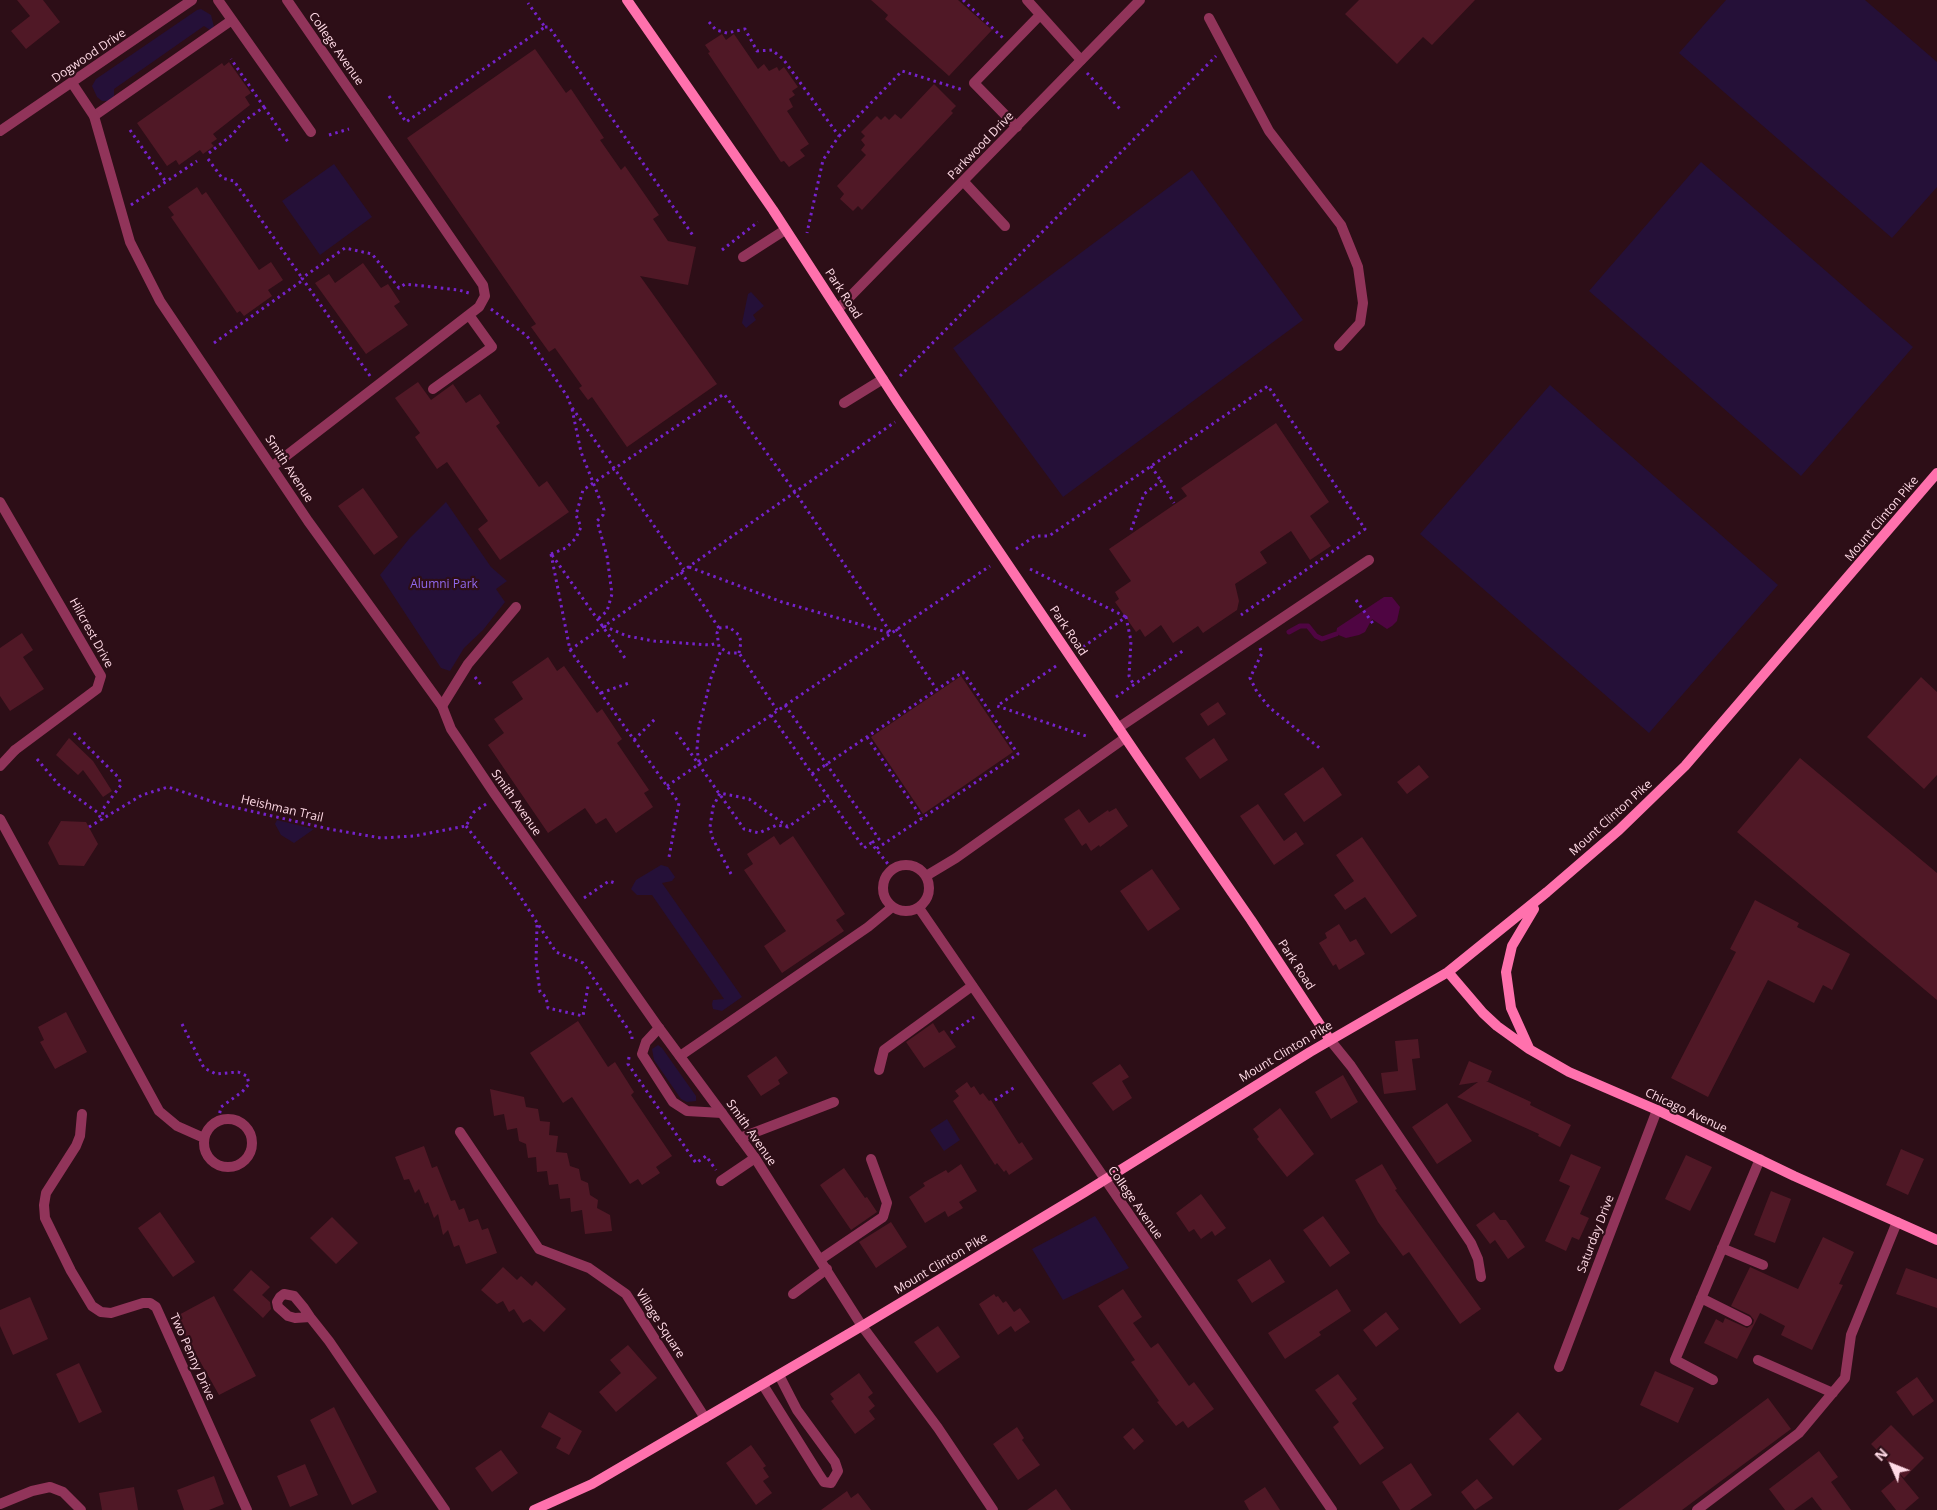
<!DOCTYPE html>
<html>
<head>
<meta charset="utf-8">
<style>
	body { margin:0 }
	#map { position:relative; width:1937px; height:1510px; overflow:hidden; background:#2d0e17; font-family:"Open Sans",sans-serif }
	canvas { display:block }
	.north { position:absolute; left:1867px; top:1440px; width:50px; height:50px; -webkit-text-stroke:4px #2d0e17; paint-order:stroke; rotate:314deg; font-size:14px; font-weight:700; line-height:20px; text-align:center; color:#ffdae6 }
	.north::after { content:''; display:block; margin:auto; width:18px; height:22px; background:#ffdae6; clip-path:polygon(50% 0,100% 100%,50% 72%,0 100%) }
</style>
</head>
<body>
<div id="map">
<canvas width="1937" height="1510"></canvas>
<div class="north">N</div>
</div>
<script>
const context = document.querySelector('canvas').getContext('2d');
context.lineJoin = 'round';
function paint(path, color) {
  context.fillStyle = color;
  context.fill(path, 'evenodd');
}
function shape(rows) {
  const path = new Path2D();
  for (const r of rows) {
    if (r.length === 3) {
      path.moveTo(r[0] + r[2], r[1]);
      path.arc(r[0], r[1], r[2], 0, 2 * Math.PI);
      continue;
    }
    path.moveTo(r[0], r[1]);
    for (let i = 2; i < r.length; i += 2) path.lineTo(r[i], r[i + 1]);
  }
  return path;
}
function stroke(path, color, width, dash) {
  context.strokeStyle = color;
  context.lineWidth = width;
  context.lineCap = dash ? 'butt' : 'round';
  context.setLineDash(dash || []);
  context.stroke(path);
}
function label(font, color, halo, rows, align = 'center') {
  context.font = font + ' "Open Sans",sans-serif';
  context.lineWidth = 4.5;
  context.setLineDash([]);
  context.textBaseline = 'middle';
  context.strokeStyle = halo;
  context.fillStyle = color;
  for (const [text, x, y, turn = 0] of rows) {
    context.save();
    context.translate(x, y);
    context.rotate((+turn || 0) * Math.PI / 180);
    context.textAlign = isNaN(turn) ? turn : align;
    if (halo) context.strokeText(text, 0, 0);
    context.fillText(text, 0, 0);
    context.restore();
  }
}
paint(shape([
	[1726,0,1865,0,1937,62,1937,187,1892,238,1679,53],
	[201,9,211,15,214,27,210,30,204,26,114,89,114,96,109,101,102,101,97,97,92,86,96,79,197,10],
	[1701,162,1913,347,1801,476,1589,291],
	[334,164,372,217,320,255,282,201],
	[1192,170,1303,320,1063,497,953,348],
	[751,292,764,306,753,315,756,320,746,328,742,323,748,294],
	[1550,385,1778,585,1649,733,1420,534],
	[446,502,491,567,507,581,496,589,505,602,483,630,464,648,450,671,441,668,380,575,409,539],
	[277,820,314,829,294,843,281,835,275,824],
	[661,865,668,867,675,877,672,881,662,883,742,997,722,1011,713,1009,712,1004,713,1000,724,999,652,895,637,895,631,889,636,880],
	[658,1045,662,1048,696,1096,696,1101,687,1102,681,1099,654,1060,652,1049],
	[947,1119,960,1140,944,1151,930,1130],
	[1095,1216,1129,1268,1063,1300,1032,1249]
]), '#251038');
paint(shape([
	[1384,597,1392,597,1400,607,1397,621,1392,626,1387,629,1372,619,1365,632,1359,635,1346,638,1336,634,1337,628]
]), '#4f0542');
stroke(shape([
	[1289,632,1300,626,1308,626,1316,636,1322,639,1336,634]
]), '#4f0542', 5);
paint(shape([
	[17,0,43,0,60,22,26,49,11,31,30,16],
	[871,0,958,0,992,30,949,76,885,19,888,15],
	[1359,0,1475,0,1432,45,1423,37,1397,64,1345,14],
	[722,34,726,40,734,34,758,69,764,64,769,71,777,67,779,71,784,67,798,87,792,91,795,95,789,99,793,107,787,111,809,144,800,150,805,156,789,167,784,161,781,162,708,53,710,52,705,45],
	[535,49,566,93,571,89,604,138,600,140,621,170,625,166,659,215,653,219,668,241,696,247,688,285,640,276,717,384,627,447,592,397,588,400,579,388,582,386,555,348,549,352,531,327,536,324,407,138],
	[229,62,251,93,245,97,250,105,213,134,217,139,211,143,214,146,203,154,200,150,179,165,176,160,167,166,137,123,222,63,224,66],
	[934,84,956,106,951,111,953,113,862,210,858,206,853,211,840,199,844,194,837,186,866,155,861,150,865,145,861,140,865,136,861,132,877,116,881,120,885,116,889,120,895,114,901,119],
	[197,187,202,195,206,192,259,270,271,262,283,280,268,290,272,296,244,316,240,311,237,313,171,217,174,215,168,207],
	[363,263,381,288,388,284,400,302,394,306,408,325,366,354,315,283,329,274,335,283],
	[418,382,431,400,453,384,466,403,480,394,500,423,496,426,539,487,547,481,569,512,500,560,478,529,488,521,447,462,437,469,415,437,420,433,395,398],
	[1276,423,1329,502,1310,516,1331,546,1310,560,1291,531,1260,552,1267,563,1235,584,1239,601,1237,610,1203,633,1198,626,1173,643,1161,625,1145,637,1140,629,1136,632,1115,602,1119,599,1115,592,1131,581,1109,549,1187,496,1181,488],
	[363,488,398,537,374,555,338,506],
	[22,633,33,650,23,657,44,689,10,711,0,696,0,648],
	[548,657,557,671,564,666,597,713,602,709,622,739,617,743,649,790,644,793,653,807,616,833,606,818,596,824,585,808,548,833,488,745,504,733,494,719,523,699,512,682],
	[961,676,1013,752,923,814,871,737],
	[1921,677,1937,692,1937,775,1924,789,1867,737],
	[1218,702,1226,714,1208,726,1200,714],
	[69,738,93,761,112,791,103,797,83,770,78,775,56,755],
	[1214,738,1228,760,1200,779,1185,758],
	[1800,758,1937,873,1937,1000,1737,832],
	[1419,765,1429,777,1407,794,1397,782],
	[1323,767,1342,795,1304,822,1284,794],
	[1258,804,1284,841,1296,832,1304,844,1274,865,1240,816],
	[1116,808,1128,826,1100,847,1099,845,1091,851,1086,843,1082,846,1064,819,1079,809,1089,823,1108,810,1109,812],
	[61,821,86,822,98,844,84,866,59,865,48,843],
	[774,836,780,845,793,836,845,914,836,920,844,931,782,973,764,946,786,931,744,870,753,864,747,854],
	[1362,837,1417,916,1391,934,1365,897,1345,910,1334,895,1354,881,1336,855],
	[1152,869,1180,909,1148,931,1120,891],
	[1755,900,1799,923,1797,927,1850,954,1832,990,1823,985,1814,1003,1768,980,1708,1097,1671,1078,1736,952,1730,949],
	[1339,924,1350,942,1356,939,1365,954,1339,970,1336,964,1333,966,1319,943,1327,938,1325,933],
	[66,1012,87,1052,55,1069,40,1042,44,1040,38,1027],
	[578,1021,608,1067,615,1062,634,1092,631,1095,672,1156,656,1167,660,1173,642,1185,638,1179,630,1184,572,1097,563,1103,530,1053],
	[933,1023,939,1033,944,1030,956,1047,924,1068,906,1042],
	[1418,1039,1420,1058,1412,1059,1416,1090,1384,1094,1381,1073,1398,1071,1395,1041],
	[776,1056,788,1073,778,1080,780,1084,761,1096,747,1076],
	[1469,1061,1492,1071,1488,1081,1486,1081,1531,1102,1530,1105,1571,1125,1560,1147,1538,1136,1539,1134,1457,1097,1478,1082,1459,1085],
	[1120,1064,1129,1077,1122,1081,1132,1098,1113,1111,1092,1083],
	[1343,1075,1358,1102,1331,1119,1315,1092],
	[967,1082,971,1088,974,1086,980,1095,983,1093,989,1101,991,1100,1019,1144,1022,1142,1033,1159,1009,1175,1006,1170,1004,1172,997,1163,995,1165,953,1101,959,1096,955,1091],
	[490,1089,524,1097,526,1107,538,1109,540,1121,550,1122,549,1135,558,1136,556,1152,567,1153,570,1166,579,1169,581,1180,588,1183,590,1195,598,1200,597,1208,610,1215,612,1231,585,1234,582,1210,571,1212,570,1198,560,1199,558,1184,549,1185,547,1171,537,1172,536,1157,528,1158,526,1144,519,1141,517,1128,507,1130,504,1114,494,1116],
	[1447,1103,1472,1141,1437,1164,1412,1127],
	[1280,1108,1314,1154,1287,1177,1257,1139,1259,1137,1253,1129],
	[424,1146,432,1168,437,1166,451,1201,455,1200,459,1210,464,1208,469,1222,478,1219,482,1230,488,1228,497,1253,466,1264,459,1245,454,1247,448,1230,443,1235,438,1214,434,1218,428,1202,425,1204,419,1189,415,1193,409,1179,404,1180,395,1157],
	[1901,1149,1924,1159,1908,1195,1886,1185],
	[1571,1154,1601,1167,1580,1214,1589,1218,1579,1240,1572,1237,1566,1251,1545,1241,1570,1186,1559,1181],
	[1686,1155,1712,1167,1690,1211,1665,1199],
	[961,1164,977,1191,959,1202,963,1208,948,1217,945,1211,925,1223,909,1197,925,1186,923,1183,946,1170,948,1173],
	[1382,1164,1397,1189,1395,1190,1481,1309,1460,1324,1409,1252,1403,1256,1378,1222,1355,1180],
	[844,1168,865,1198,867,1197,877,1212,851,1230,820,1185],
	[1771,1191,1791,1199,1775,1243,1754,1235],
	[1201,1194,1226,1228,1215,1236,1212,1231,1201,1239,1194,1229,1189,1232,1176,1213],
	[160,1212,195,1262,173,1277,138,1228],
	[1494,1212,1500,1220,1506,1220,1525,1247,1508,1259,1495,1240,1490,1244,1476,1225],
	[1323,1216,1350,1253,1330,1267,1303,1230],
	[332,1217,358,1243,336,1264,310,1238],
	[891,1222,907,1247,876,1268,859,1242],
	[1823,1237,1854,1252,1839,1284,1843,1285,1812,1350,1781,1335,1785,1326,1760,1313,1737,1359,1704,1343,1716,1319,1723,1323,1725,1318,1747,1328,1753,1324,1754,1320,1750,1315,1731,1306,1750,1267,1798,1289],
	[1270,1259,1285,1282,1252,1303,1237,1280],
	[503,1267,517,1280,521,1276,532,1286,536,1281,566,1309,544,1332,530,1319,523,1323,514,1309,509,1312,503,1301,497,1304,481,1290],
	[1906,1268,1937,1279,1937,1308,1896,1294],
	[251,1270,270,1287,262,1295,270,1302,271,1309,263,1318,233,1290],
	[1123,1289,1142,1317,1133,1323,1151,1348,1158,1343,1189,1386,1194,1382,1214,1409,1188,1428,1183,1421,1176,1426,1157,1402,1159,1401,1131,1362,1135,1360,1098,1306],
	[1337,1289,1351,1311,1319,1332,1321,1335,1285,1359,1268,1333],
	[994,1294,996,1297,998,1296,1003,1303,1006,1301,1014,1312,1020,1308,1030,1322,1015,1332,1011,1326,998,1335,979,1304],
	[214,1296,256,1376,219,1395,175,1317],
	[30,1297,48,1339,13,1355,0,1326,0,1310],
	[1386,1312,1399,1329,1376,1347,1363,1330],
	[938,1326,960,1357,937,1373,914,1342],
	[628,1345,657,1378,616,1412,599,1392,621,1373,610,1360],
	[79,1363,102,1412,79,1423,56,1374],
	[1655,1371,1694,1388,1678,1423,1640,1405],
	[859,1373,873,1393,868,1397,875,1406,869,1411,875,1419,855,1434,831,1401,834,1399,830,1394],
	[1338,1374,1357,1399,1352,1403,1384,1448,1360,1465,1333,1427,1339,1422,1315,1390],
	[1917,1377,1934,1401,1913,1416,1896,1392],
	[1768,1398,1791,1429,1682,1510,1618,1510],
	[334,1407,377,1492,352,1505,310,1420],
	[549,1412,582,1431,569,1455,556,1448,561,1438,541,1427],
	[1518,1412,1542,1439,1513,1466,1489,1439],
	[1891,1425,1924,1458,1904,1478,1871,1444],
	[1017,1427,1024,1438,1022,1440,1040,1465,1018,1480,993,1444],
	[1133,1428,1144,1441,1134,1450,1123,1437],
	[751,1445,766,1466,763,1468,769,1477,763,1481,772,1493,756,1505,726,1463],
	[501,1450,518,1473,492,1492,475,1468],
	[1819,1451,1838,1477,1831,1482,1851,1510,1822,1510,1812,1497,1794,1510,1785,1510,1769,1489],
	[1411,1463,1432,1495,1410,1510,1400,1510,1382,1482],
	[305,1464,318,1495,290,1507,277,1476],
	[1900,1475,1919,1498,1905,1510,1896,1510,1881,1491],
	[214,1476,224,1504,209,1510,184,1510,177,1490],
	[1477,1479,1493,1498,1475,1510,1461,1492],
	[134,1487,138,1510,102,1510,99,1493],
	[1265,1487,1280,1510,1249,1510,1244,1501],
	[1056,1489,1071,1510,1027,1510],
	[847,1491,851,1498,858,1493,871,1510,821,1510]
]), '#501826');
stroke(shape([
	[963,0,1003,38],
	[709,22,716,30,727,33,745,29,757,51,772,50,783,59,839,136,823,160,807,233],
	[545,27,549,27,694,237],
	[1087,73,1120,109],
	[389,96,406,122,545,27,528,3],
	[264,107,288,142],
	[130,130,166,182],
	[329,135,349,129],
	[839,136,902,71,963,90],
	[209,153,232,135,243,122,264,107,231,59],
	[208,159,222,178,234,181,302,278],
	[131,205,197,161],
	[722,250,758,222],
	[491,309,527,336,567,396,571,406,684,569],
	[214,343,303,280],
	[370,376,302,278,345,248,372,254,399,288,405,284,459,290,472,294],
	[900,376,1216,56],
	[572,409,581,452,604,510,603,515,597,521,607,556,612,594,607,611,598,619],
	[1151,466,1161,481],
	[1131,530,1144,494,1161,481,1174,503],
	[1016,549,1035,536,1049,536,1268,386,1365,529,1241,615],
	[551,554,566,548,576,538,581,527,576,515,583,490,724,394,795,492,891,633],
	[551,554,570,650,679,803,669,857],
	[552,555,625,658],
	[689,567,782,602,890,633],
	[1030,569,1126,617],
	[681,572,719,628,717,633,719,647,729,653,739,653,777,710],
	[1356,600,1374,625],
	[604,626,627,636,654,641,710,645,718,643],
	[719,628,729,627,739,635,741,642,739,653],
	[896,629,937,690],
	[1083,647,1126,617,1131,641,1129,676,1134,685],
	[1260,648,1262,653,1250,678,1257,692,1269,707,1322,750],
	[570,650,895,422],
	[1056,666,997,706,1086,736],
	[475,677,481,685],
	[601,693,629,683],
	[1116,697,1184,650],
	[785,705,879,839,871,843],
	[771,715,864,848,871,843,892,869],
	[676,732,744,829,759,833,777,825,788,827,829,798],
	[74,733,119,778,121,785,103,809,102,820],
	[867,737,922,818],
	[634,740,655,719],
	[37,759,58,784,97,812,102,820],
	[699,762,697,749,699,727,711,678,721,650],
	[812,774,963,672,1018,754,876,849],
	[667,786,990,566],
	[466,826,516,890,556,952,583,963,632,1035,632,1039],
	[89,827,142,795,168,787,220,804,329,829,381,838,414,836,466,826,474,812,486,804],
	[731,874,712,837,710,827,713,807,720,793,749,799,787,826],
	[584,898,609,881,615,883],
	[537,925,536,962,540,992,546,997,548,1008,583,1016,588,986],
	[182,1024,204,1068,216,1074,238,1072,247,1076,249,1084,242,1092,221,1107,218,1121],
	[951,1033,974,1017],
	[629,1057,628,1064,696,1163,706,1156,716,1170],
	[995,1100,1015,1087]
]), '#7522cb', 3, [2.5, 4]);
stroke(shape([
	[218,0,311,132],
	[1027,0,1081,60],
	[1209,18,1269,131,1341,225,1358,267,1363,303,1360,323,1339,346],
	[94,116,232,20],
	[1017,127,974,83,1040,15],
	[964,182,1005,226],
	[743,257,785,230],
	[433,389,492,347,469,315],
	[844,403,883,379],
	[273,466,479,307,485,296,483,285,365,113],
	[442,706,468,664,516,607],
	[1118,728,1369,560],
	[0,766,15,750],
	[0,819,159,1111,177,1126,204,1138],
	[906,888,23],
	[926,876,956,858,1125,738],
	[659,1028,646,1042,642,1054,673,1102,687,1111,722,1113],
	[680,1056,868,927,891,908],
	[879,1070,884,1050,972,986],
	[228,1143,24],
	[740,1138,834,1102],
	[721,1181,755,1158],
	[1722,1248,1763,1265],
	[821,1259,883,1217,887,1203,871,1159],
	[793,1294,827,1269],
	[1701,1298,1747,1321],
	[310,1317,295,1318,288,1316,278,1307,277,1302,280,1297,284,1294,294,1296,304,1308,310,1317,329,1341,445,1510],
	[1758,1360,1833,1393],
	[1713,1380,1675,1360,1760,1159],
	[763,1385,818,1473,824,1482,831,1483,838,1471,835,1462,797,1410,779,1375],
	[0,1504,32,1491,50,1487,63,1492,81,1510],
	[1697,1510,1799,1433,1845,1378,1851,1335,1897,1222]
]), '#91345a', 10);
stroke(shape([
	[287,0,365,113],
	[72,83,94,116,130,242,160,301,308,521,442,706,451,729,494,793,659,1028,755,1158,862,1326,938,1428,993,1510],
	[0,131,192,0],
	[838,309,1140,0],
	[0,502,101,676,97,689,15,750],
	[919,908,1332,1510],
	[1330,1040,1351,1066,1471,1243,1478,1259,1481,1277],
	[82,1114,80,1136,76,1146,46,1193,44,1205,45,1218,71,1271,92,1306,101,1312,111,1313,143,1303,150,1303,156,1307,247,1510],
	[460,1132,539,1249,589,1268,626,1294,705,1418],
	[1559,1367,1657,1110]
]), '#91345a', 10);
stroke(shape([
	[627,0,773,210,897,401,1139,758,1251,920,1330,1040],
	[1448,972,1483,1013,1497,1026,1529,1049,1569,1072,1657,1110,1794,1176,1937,1240],
	[1529,1048,1511,1008,1506,972,1512,946,1534,909],
	[534,1510,592,1484,862,1326,1085,1192,1310,1052,1448,972,1547,892,1619,830,1685,766,1937,473]
]), '#ff71ad', 10);
label('12px', '#ffdae6', '#2d0e17', [
	["College Avenue",336,49,55],
	["Dogwood Drive",89,56,-34],
	["Parkwood Drive",981,146,-46],
	["Park Road",843,294,57],
	["Smith Avenue",289,469,57],
	["Mount Clinton Pike",1882,519,-50],
	["Park Road",1068,631,56],
	["Hillcrest Drive",91,633,61],
	["Smith Avenue",516,803,55],
	["Heishman Trail",282,809,13],
	["Mount Clinton Pike",1611,818,-42],
	["Park Road",1296,965,57],
	["Mount Clinton Pike",1286,1052,-31],
	["Chicago Avenue",1686,1111,25],
	["Smith Avenue",751,1133,55],
	["College Avenue",1135,1203,55],
	["Saturday Drive",1596,1234,-69],
	["Mount Clinton Pike",941,1264,-31],
	["Village Square",660,1324,57],
	["Two Penny Drive",192,1357,66]
]);
label('12px', '#9169ef', '#2d0e17', [
	["Alumni Park",444,585]
]);
</script>
</body>
</html>
